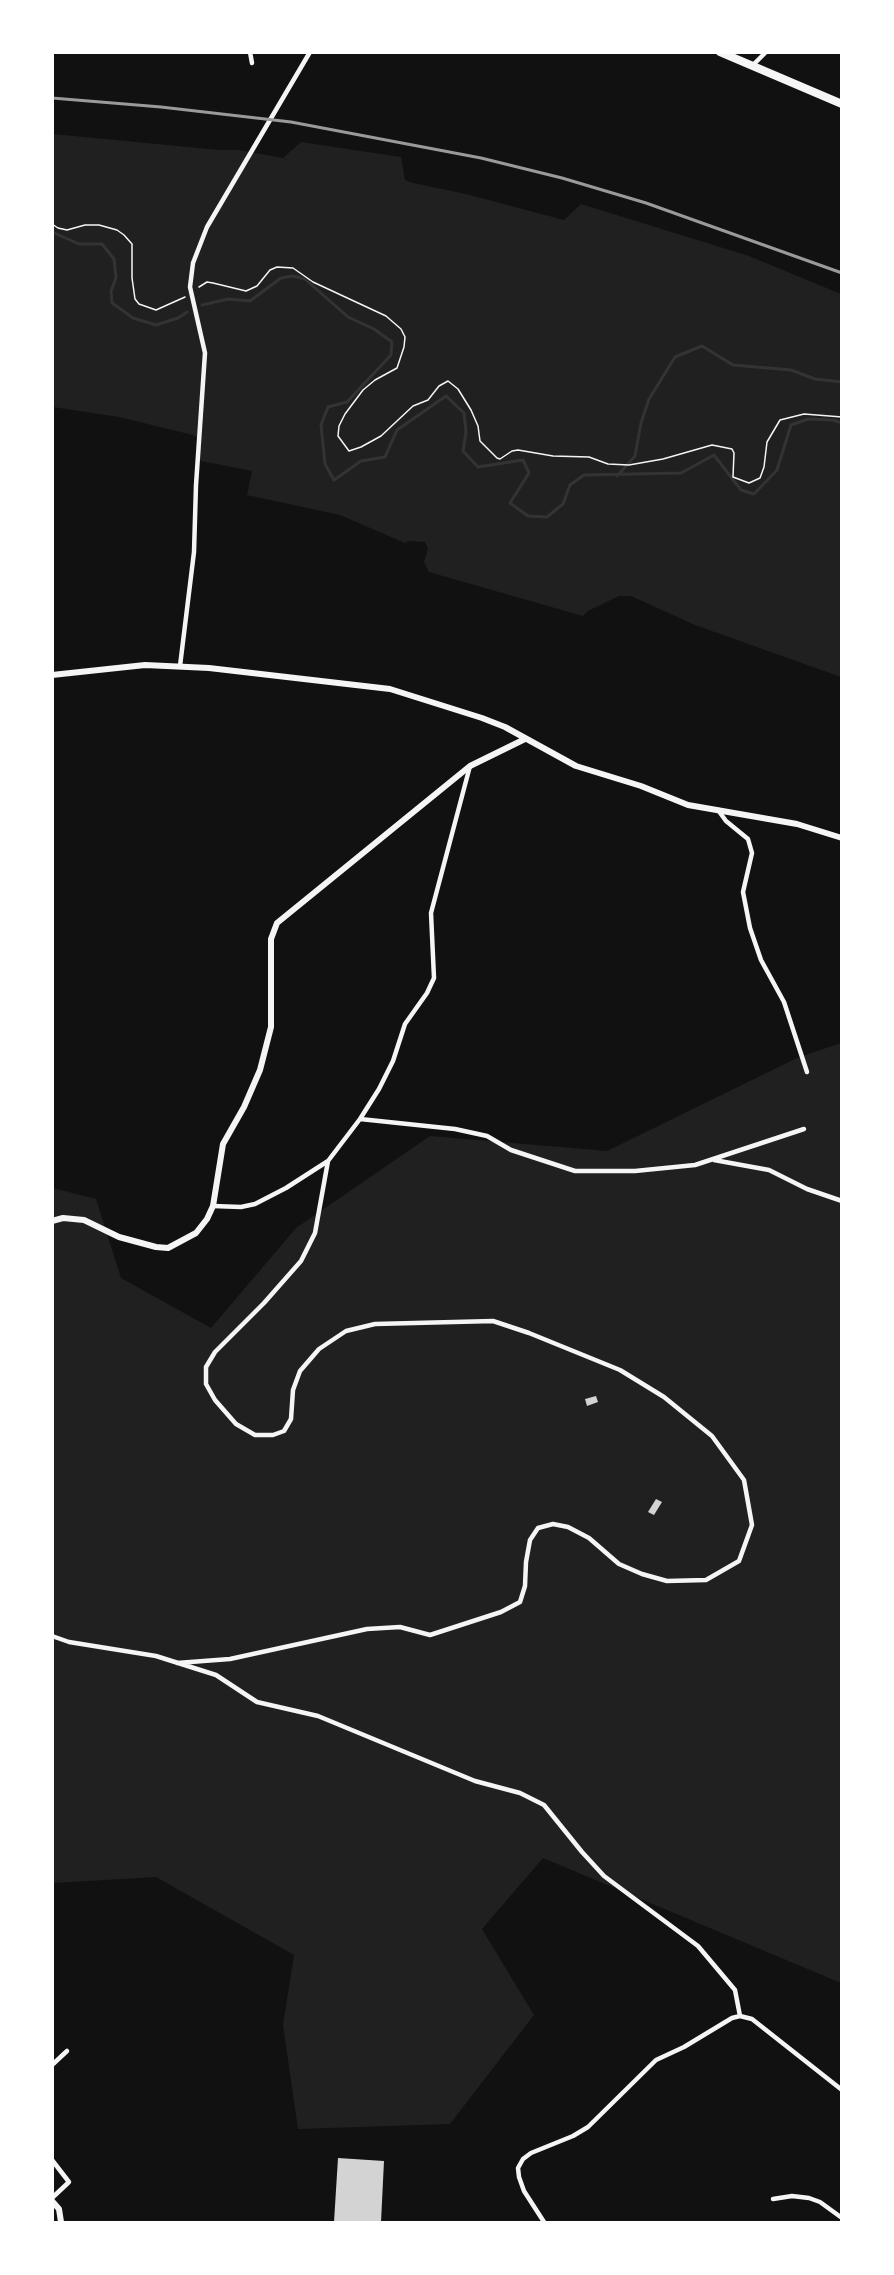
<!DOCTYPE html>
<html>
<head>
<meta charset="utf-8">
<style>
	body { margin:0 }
	#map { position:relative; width:894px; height:2275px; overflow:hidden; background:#111; font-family:"DM Sans",sans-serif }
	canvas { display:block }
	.frame { position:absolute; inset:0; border:54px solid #fff; pointer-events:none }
</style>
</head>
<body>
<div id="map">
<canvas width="894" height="2275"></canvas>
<div class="frame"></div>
</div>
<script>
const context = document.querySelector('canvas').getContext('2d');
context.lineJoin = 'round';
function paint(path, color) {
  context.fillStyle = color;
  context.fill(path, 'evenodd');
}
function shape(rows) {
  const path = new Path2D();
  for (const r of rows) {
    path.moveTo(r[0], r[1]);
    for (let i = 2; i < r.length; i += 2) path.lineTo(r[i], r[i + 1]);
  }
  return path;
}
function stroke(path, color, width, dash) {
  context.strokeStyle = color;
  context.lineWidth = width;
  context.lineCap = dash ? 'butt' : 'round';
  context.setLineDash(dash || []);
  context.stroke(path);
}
paint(shape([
	[53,134,219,150,239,150,283,158,301,142,401,157,405,180,413,183,466,194,564,220,581,204,749,256,841,294,841,677,695,625,631,596,619,596,588,611,583,616,429,572,424,562,428,548,425,542,408,541,405,543,340,515,247,495,252,471,201,461,199,459,200,440,193,435,119,417,53,407],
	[841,1043,841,1983,543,1858,482,1929,534,2015,450,2124,298,2129,283,2025,294,1955,156,1877,53,1883,53,1188,96,1199,121,1278,211,1328,296,1228,430,1136,607,1151,797,1058]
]), '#202020');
stroke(shape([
	[52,232,79,244,102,244,114,259,116,278,111,291,112,303,133,318,156,325,178,318,187,312],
	[202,305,228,299,250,301,281,278,293,276,305,279,348,317,374,329,392,342,391,355,347,402,328,407,321,425,325,464,334,480,361,461,385,457,397,430,446,396,464,413,466,432,463,451,478,467,523,460,529,473,510,503,528,516,547,517,563,504,570,485,584,475,681,473,714,455,741,490,754,494,777,470,791,425,808,419,833,420,842,423],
	[617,476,635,456,641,423,649,399,675,357,702,346,733,365,791,370,815,379,842,382]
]), '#333', 3);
paint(shape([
	[596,1396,598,1402,587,1406,585,1399],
	[656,1499,662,1502,654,1515,648,1512],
	[338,2158,384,2161,381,2222,334,2222]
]), '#d3d3d3');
stroke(shape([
	[52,224,58,228,67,230,85,225,99,225,117,230,124,235,132,244,132,278,135,299,139,304,156,310,185,297],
	[199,287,207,282,213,283,246,291,257,286,270,270,277,267,293,268,313,282,386,316,401,329,405,337,404,347,397,368,375,380,363,390,345,414,339,426,338,436,349,451,361,447,381,436,413,406,428,400,439,386,448,381,458,389,471,410,478,426,480,441,497,458,500,459,512,451,518,450,553,456,589,457,608,464,629,465,663,459,712,445,732,449,734,453,733,477,749,483,760,478,764,467,767,442,780,420,804,414,842,417]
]), '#f5f5f5', 1.5);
stroke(shape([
	[250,52,252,63],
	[753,65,766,52],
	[180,666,194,552,196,485,205,353,190,287,193,263,207,227,310,52],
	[718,810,726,821,748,839,752,853,743,892,750,928,761,960,784,1002,807,1072],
	[360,1119,455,1129,487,1136,511,1150,575,1171,635,1171,695,1165,804,1129],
	[714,1160,769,1170,807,1189,842,1201],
	[213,1206,241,1207,255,1204,286,1188,328,1161,360,1119,379,1089,393,1061,405,1024,427,993,434,978,431,913,470,766],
	[52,1636,69,1642,156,1656,216,1675,257,1702,318,1716,475,1781,520,1793,544,1805,582,1852,604,1876,698,1946,735,1990,740,2016],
	[177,1663,230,1659,367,1629,400,1627,430,1635,501,1612,520,1602,525,1586,526,1562,530,1540,538,1528,553,1524,568,1527,589,1538,619,1564,642,1574,667,1581,706,1580,739,1561,752,1525,744,1480,712,1436,664,1397,620,1370,529,1333,493,1321,375,1324,346,1331,319,1349,300,1371,293,1390,291,1419,284,1431,273,1435,255,1435,236,1424,215,1400,206,1384,206,1367,215,1352,264,1303,301,1261,315,1233,328,1161],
	[52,2065,67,2051],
	[52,2160,69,2182,52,2198],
	[773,2199,792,2196,809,2198,820,2202,842,2218],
	[544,2222,524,2191,519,2177,518,2168,523,2159,531,2153,573,2136,588,2127,656,2060,684,2047,732,2018,740,2016,752,2019,842,2090]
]), '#f5f5f5', 4.5);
stroke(shape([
	[52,675,145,665,209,668,390,689,482,718,505,727,576,766,641,786,688,805,797,824,842,838],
	[52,1221,63,1218,84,1220,119,1237,156,1247,168,1248,196,1233,207,1219,213,1206,223,1144,244,1107,260,1070,271,1027,271,939,277,923,470,766,525,739],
	[52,2201,59,2209,61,2222]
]), '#f5f5f5', 6);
stroke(shape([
	[720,52,842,104]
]), '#f5f5f5', 8);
stroke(shape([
	[52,98,161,107,291,122,481,158,562,178,646,203,842,273]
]), '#9a9a9a', 3);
</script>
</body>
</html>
